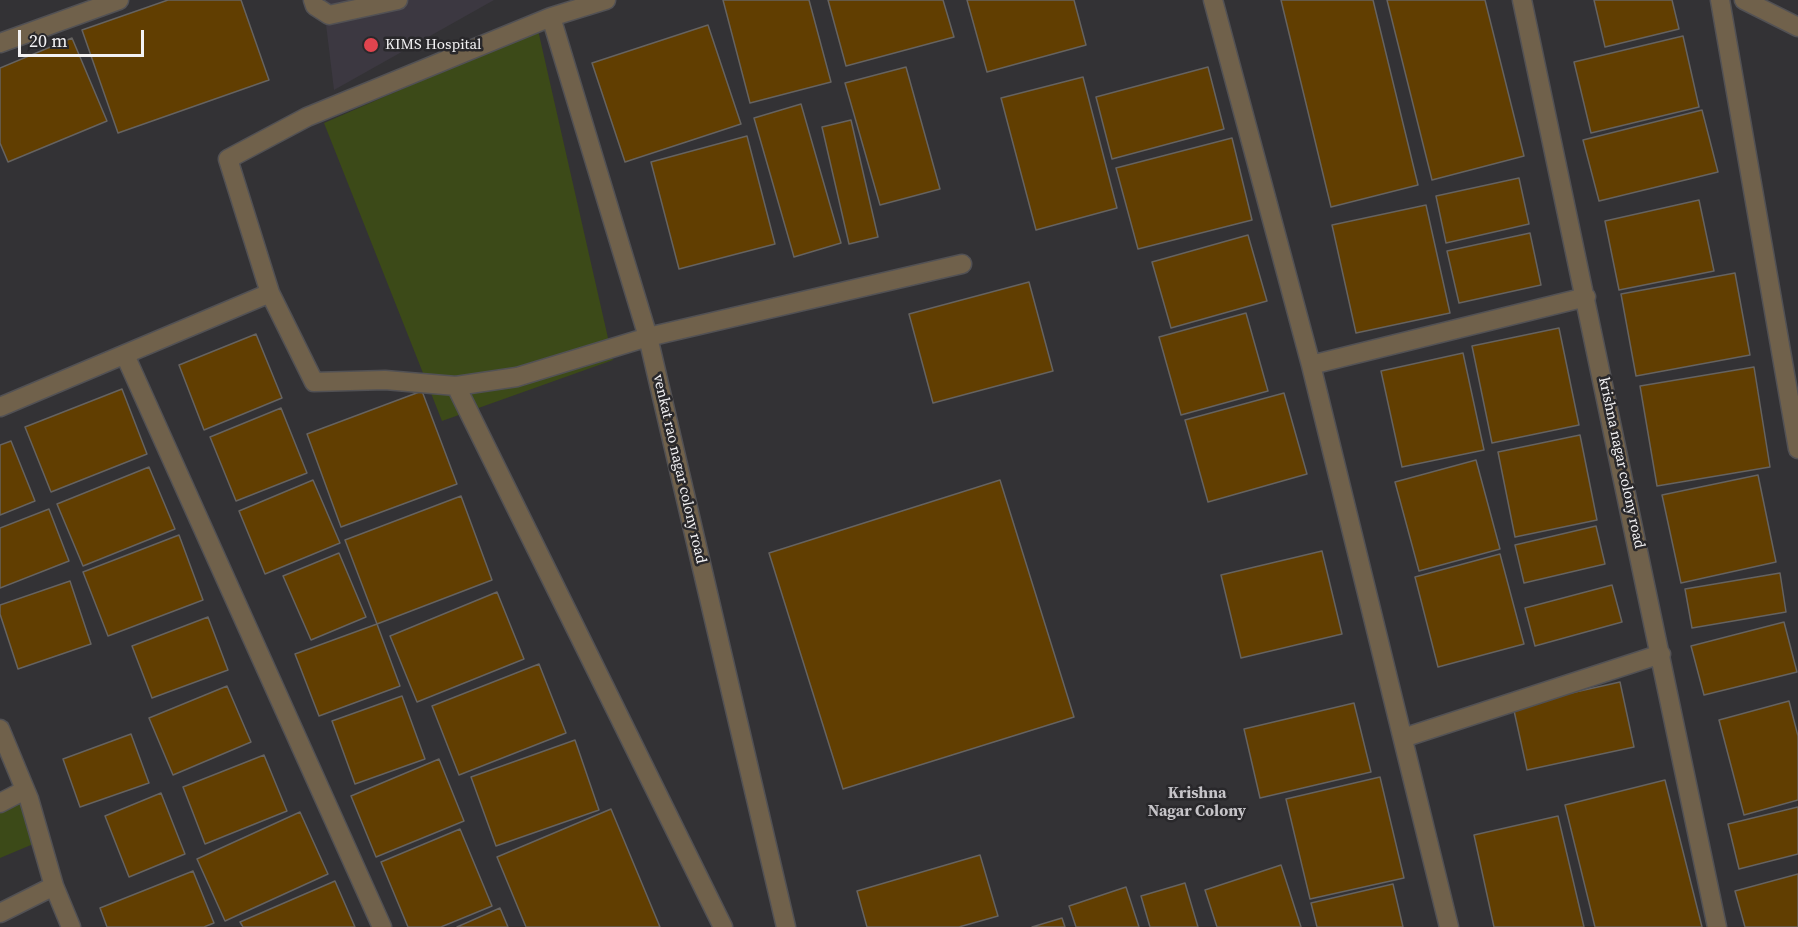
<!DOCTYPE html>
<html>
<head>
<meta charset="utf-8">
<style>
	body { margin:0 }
	#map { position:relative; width:1798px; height:927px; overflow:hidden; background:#333235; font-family:"Source Serif 4",serif }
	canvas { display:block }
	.scale { position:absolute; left:18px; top:30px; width:126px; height:27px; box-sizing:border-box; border:3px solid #f3f2f4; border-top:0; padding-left:8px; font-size:18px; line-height:21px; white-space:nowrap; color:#f3f2f4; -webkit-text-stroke:4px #29282b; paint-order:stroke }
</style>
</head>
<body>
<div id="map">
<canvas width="1798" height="927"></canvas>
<div class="scale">20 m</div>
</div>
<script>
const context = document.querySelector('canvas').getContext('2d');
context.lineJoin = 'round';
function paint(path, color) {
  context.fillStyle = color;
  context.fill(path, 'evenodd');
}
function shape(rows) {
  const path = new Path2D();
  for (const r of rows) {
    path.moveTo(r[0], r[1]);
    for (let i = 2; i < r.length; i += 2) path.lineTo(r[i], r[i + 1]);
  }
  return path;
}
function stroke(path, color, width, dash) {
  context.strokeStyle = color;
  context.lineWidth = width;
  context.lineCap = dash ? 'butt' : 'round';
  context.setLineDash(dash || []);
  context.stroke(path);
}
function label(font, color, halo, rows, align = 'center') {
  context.font = font + ' "Source Serif 4",serif';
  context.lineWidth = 5;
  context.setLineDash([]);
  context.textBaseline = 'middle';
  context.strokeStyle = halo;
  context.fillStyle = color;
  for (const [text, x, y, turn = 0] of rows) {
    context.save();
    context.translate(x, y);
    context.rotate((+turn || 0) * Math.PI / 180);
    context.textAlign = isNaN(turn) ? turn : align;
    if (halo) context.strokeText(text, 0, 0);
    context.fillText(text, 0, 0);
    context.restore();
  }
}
paint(shape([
	[323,0,494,0,334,90]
]), '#3c3841');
paint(shape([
	[538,30,613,360,442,421,324,123],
	[26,800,38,842,0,858,0,804]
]), '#3c4a18');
const building = shape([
	[168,0,241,0,269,80,118,133,82,30,168,0],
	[723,0,809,0,831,82,750,103,723,0],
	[828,0,943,0,954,37,846,66,828,0],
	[967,0,1074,0,1086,45,987,72,967,0],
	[1281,0,1373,0,1418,185,1331,207,1281,0],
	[1387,0,1485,0,1524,156,1432,180,1387,0],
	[1594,0,1672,0,1679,29,1605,47,1594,0],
	[708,25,741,124,625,162,592,63,708,25],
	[1683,36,1699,107,1591,133,1574,62,1683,36],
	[72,38,107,121,8,162,0,143,0,68,72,38],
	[906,67,940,189,880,205,845,83,906,67],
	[1208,67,1224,129,1112,159,1096,97,1208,67],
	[1083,77,1117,208,1036,230,1001,98,1083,77],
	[801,104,841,243,794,257,754,118,801,104],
	[1702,110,1718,172,1599,201,1583,140,1702,110],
	[851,120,878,237,849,244,822,127,851,120],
	[747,136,775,244,679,269,651,162,747,136],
	[1232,138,1252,220,1138,249,1116,168,1232,138],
	[1519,178,1529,224,1446,243,1436,196,1519,178],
	[1699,200,1714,271,1619,290,1605,221,1699,200],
	[1426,205,1450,313,1356,333,1332,225,1426,205],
	[1530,233,1541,285,1459,303,1447,251,1530,233],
	[1248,235,1267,301,1171,328,1152,262,1248,235],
	[1735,273,1750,355,1636,376,1621,294,1735,273],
	[1029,282,1053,371,933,403,909,314,1029,282],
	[1246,313,1268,391,1181,415,1159,337,1246,313],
	[1559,328,1579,425,1492,443,1472,346,1559,328],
	[256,334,282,398,204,430,179,365,256,334],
	[1463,353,1484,450,1402,467,1381,371,1463,353],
	[1754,367,1770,467,1657,486,1640,386,1754,367],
	[122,389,147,454,51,492,25,427,122,389],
	[422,391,457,484,341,527,307,434,422,391],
	[1284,393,1307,474,1208,502,1185,420,1284,393],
	[281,408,307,473,236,501,210,437,281,408],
	[1580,435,1597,520,1515,537,1498,452,1580,435],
	[11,441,35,501,0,515,0,445,11,441],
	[1476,460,1500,549,1419,571,1395,482,1476,460],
	[149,467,175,529,83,566,57,504,149,467],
	[1758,475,1776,562,1681,583,1662,495,1758,475],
	[313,480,340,543,265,574,239,511,313,480],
	[1000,480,1074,717,843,789,769,553,1000,480],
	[461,496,492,580,377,624,345,540,461,496],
	[49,509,69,561,0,588,0,528,49,509],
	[1596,526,1605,564,1524,583,1515,545,1596,526],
	[179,535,203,600,108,636,83,572,179,535],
	[1322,551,1342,634,1241,658,1221,575,1322,551],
	[339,553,366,617,311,640,283,576,339,553],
	[1500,554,1524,644,1438,667,1415,577,1500,554],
	[1780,573,1786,612,1692,628,1685,589,1780,573],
	[70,581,91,644,18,669,0,614,0,605,70,581],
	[1612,585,1622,622,1535,646,1525,608,1612,585],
	[497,592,524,659,417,702,390,636,497,592],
	[208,617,228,670,152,698,132,646,208,617],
	[1784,622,1797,672,1704,695,1691,646,1784,622],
	[377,624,400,686,319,716,295,654,377,624],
	[539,664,566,733,459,775,432,706,539,664],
	[1620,682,1634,747,1527,770,1513,706,1620,682],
	[227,686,251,742,173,775,149,718,227,686],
	[402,696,425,759,355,784,332,721,402,696],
	[1789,701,1798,736,1798,800,1744,815,1719,720,1789,701],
	[1354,703,1371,772,1260,798,1244,729,1354,703],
	[131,734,149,783,80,807,63,759,131,734],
	[575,740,599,810,496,846,471,777,575,740],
	[264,755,287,811,205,844,183,787,264,755],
	[439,759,464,821,376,857,351,796,439,759],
	[1380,777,1404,878,1310,899,1286,799,1380,777],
	[1665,780,1702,927,1595,927,1565,805,1665,780],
	[161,793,185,854,129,877,105,816,161,793],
	[1798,807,1798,854,1739,869,1728,824,1798,807],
	[611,809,660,927,526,927,497,857,611,809],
	[300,812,328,874,225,921,197,859,300,812],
	[1558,816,1584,927,1494,927,1474,835,1558,816],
	[460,829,492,906,441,927,408,927,381,862,460,829],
	[980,855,998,916,959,927,867,927,857,891,980,855],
	[1281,865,1301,927,1217,927,1205,890,1281,865],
	[193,871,214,923,204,927,107,927,100,908,193,871],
	[1798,874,1798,927,1745,927,1735,891,1798,874],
	[335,881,355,927,243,927,240,922,335,881],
	[1185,883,1198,927,1150,927,1141,896,1185,883],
	[1393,884,1403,927,1317,927,1311,903,1393,884],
	[1126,887,1139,927,1076,927,1069,906,1126,887],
	[500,908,508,927,457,927,500,908],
	[1062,918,1065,927,1032,927,1062,918]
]);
paint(building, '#613e01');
stroke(building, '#666360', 1.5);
const lane = shape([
	[313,0,315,6,329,15,398,0]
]);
const street = shape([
	[606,0,551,17,307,117,228,159,270,293,314,382,385,380,456,386,517,377,648,337,962,264],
	[1213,0,1311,365,1449,927],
	[1522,0,1717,927],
	[1720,0,1798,449],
	[1744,0,1798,27],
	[551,17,648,337,786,927],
	[0,43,119,0],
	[125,355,382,927],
	[1311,365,1586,297],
	[456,386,723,927],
	[0,407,270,293],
	[0,729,29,799,54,886,71,927],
	[1403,738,1661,654],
	[0,803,25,790],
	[0,913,54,886]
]);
stroke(lane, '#525154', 21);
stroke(street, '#525154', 21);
stroke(lane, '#70614b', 18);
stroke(street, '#70614b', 18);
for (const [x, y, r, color] of [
	[371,45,8,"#e0444e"]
]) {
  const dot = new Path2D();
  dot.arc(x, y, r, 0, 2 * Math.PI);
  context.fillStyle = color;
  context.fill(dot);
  stroke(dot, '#29282b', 2);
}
label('15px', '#f3f2f4', '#29282b', [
	["KIMS Hospital",385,45]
], 'left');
label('15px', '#f3f2f4', '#29282b', [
	["krishna nagar colony road",1621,463,78],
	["venkat rao nagar colony road",679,469,77]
]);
label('bold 16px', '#c6c4c8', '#29282b', [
	["Krishna",1197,794],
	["Nagar Colony",1197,812]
]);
</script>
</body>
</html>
